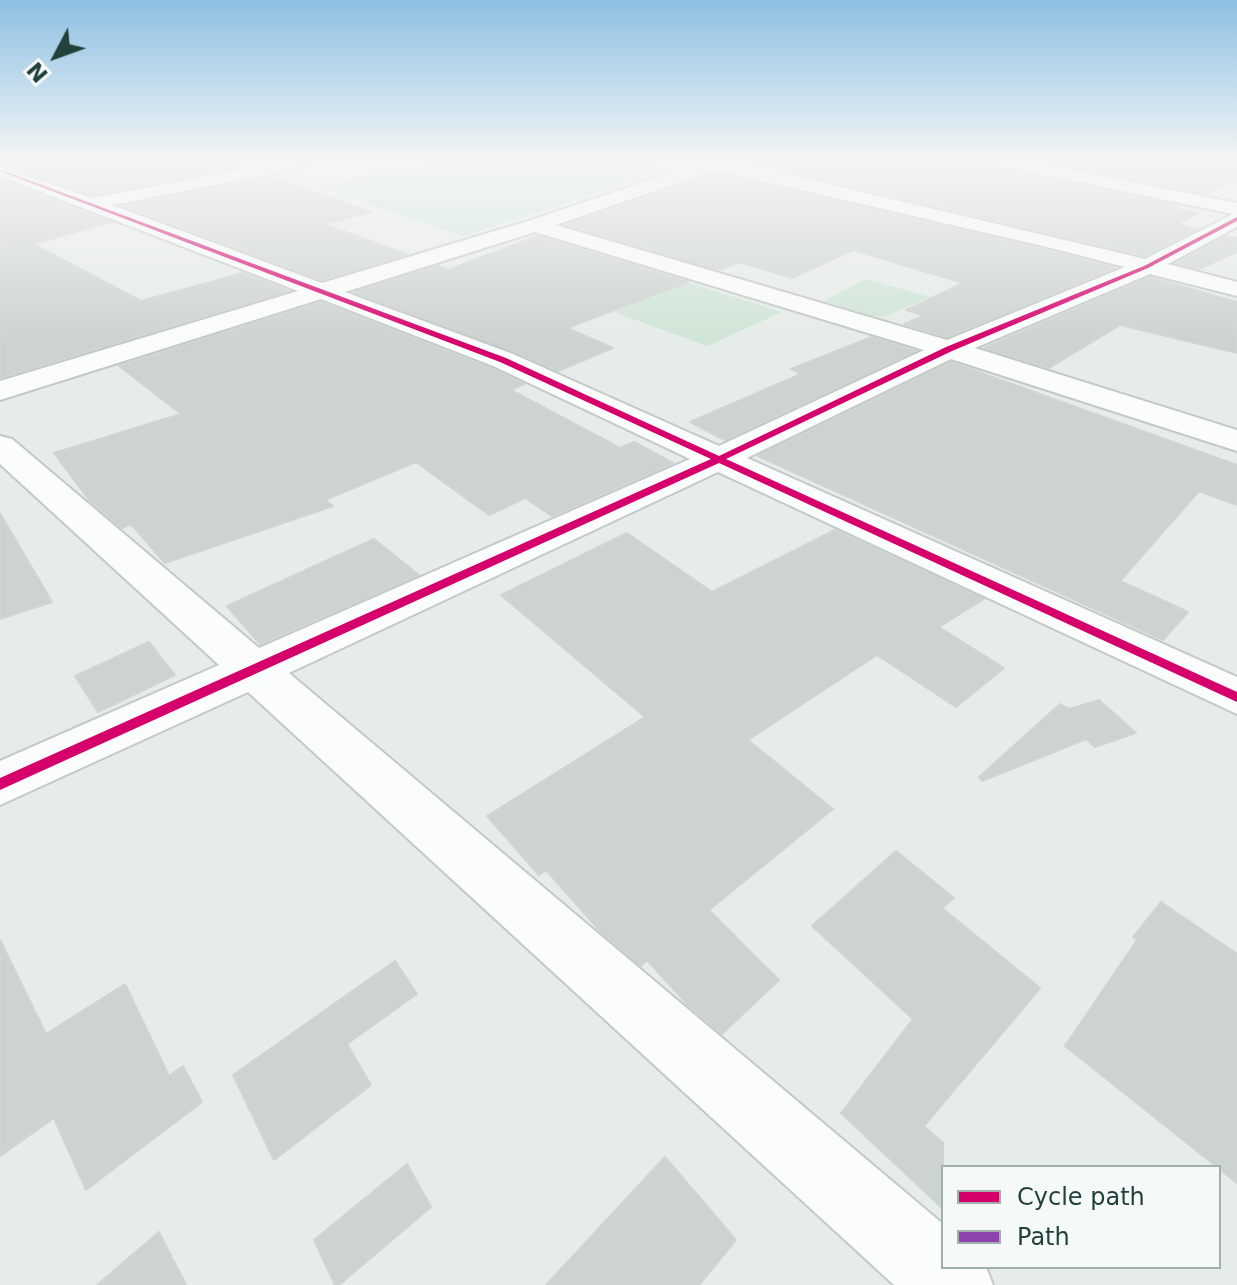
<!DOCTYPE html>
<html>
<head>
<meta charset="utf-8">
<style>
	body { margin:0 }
	#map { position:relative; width:1237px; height:1285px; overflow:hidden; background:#e6ece9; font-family:"DejaVu Sans",sans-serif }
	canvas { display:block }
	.legend { position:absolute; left:941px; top:1165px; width:280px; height:104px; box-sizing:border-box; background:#f5faf8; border:2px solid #a1b0ac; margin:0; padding:10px 14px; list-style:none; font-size:24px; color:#22413a }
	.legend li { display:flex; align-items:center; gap:16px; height:40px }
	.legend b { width:40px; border:2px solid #a1b0ac }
	.north { position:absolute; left:16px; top:16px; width:80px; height:80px; -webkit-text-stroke:6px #f5faf8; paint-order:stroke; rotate:229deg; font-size:22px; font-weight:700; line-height:32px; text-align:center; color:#22413a }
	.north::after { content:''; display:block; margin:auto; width:28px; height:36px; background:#22413a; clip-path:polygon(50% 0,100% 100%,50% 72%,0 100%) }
</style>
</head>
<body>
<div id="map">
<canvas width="1237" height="1285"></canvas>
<ul class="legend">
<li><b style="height:10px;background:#d6006c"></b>Cycle path</li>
<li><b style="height:10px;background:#8e44ad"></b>Path</li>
</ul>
<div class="north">N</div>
</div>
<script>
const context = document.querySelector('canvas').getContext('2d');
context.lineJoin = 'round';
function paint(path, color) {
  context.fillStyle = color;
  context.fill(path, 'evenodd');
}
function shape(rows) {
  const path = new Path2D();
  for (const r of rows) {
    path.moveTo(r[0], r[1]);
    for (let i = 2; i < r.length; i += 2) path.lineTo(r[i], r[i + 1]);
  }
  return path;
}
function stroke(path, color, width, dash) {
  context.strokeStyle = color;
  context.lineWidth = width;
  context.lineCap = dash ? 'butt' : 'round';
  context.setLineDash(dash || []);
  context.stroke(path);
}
paint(shape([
	[425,161,656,161,681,166,463,236,318,187],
	[866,279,930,297,886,316,875,317,824,301],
	[686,282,782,312,707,346,614,312]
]), '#cfe5d6');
const building = shape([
	[0,161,226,161,243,167,92,195,0,164,0,161],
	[755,161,991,161,1001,169,1179,206,1174,208,1198,213,1177,224,1197,229,1145,256,750,162,755,161],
	[1039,161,1223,161,1228,168,1237,169,1237,180,1206,194,1039,161],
	[716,173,1046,250,1115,268,947,337,904,324,924,316,906,310,963,283,853,250,792,278,739,262,719,270,566,225,716,173],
	[272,177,371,212,324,224,407,254,322,280,123,206,272,177],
	[0,179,112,222,33,244,141,301,243,273,289,291,0,378,0,179],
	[537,236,688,282,567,328,613,348,558,371,354,292,438,266,448,270,537,236],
	[1227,236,1237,238,1237,252,1199,269,1176,263,1227,236],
	[1150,277,1237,302,1237,353,1120,325,1049,368,984,348,1150,277],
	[321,302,492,369,524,384,511,390,620,448,634,442,673,463,552,516,525,498,489,515,416,462,325,500,333,506,165,563,131,524,122,528,89,500,54,453,181,414,119,366,321,302],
	[872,337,916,351,725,440,690,422,801,374,791,369,872,337],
	[951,362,1237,465,1237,505,1199,491,1120,581,1188,612,1163,640,758,456,951,362],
	[0,513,52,602,0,619,0,513],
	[835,530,984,599,939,627,1004,668,956,707,877,655,748,740,833,809,709,910,779,980,722,1034,686,1003,647,960,641,966,601,932,546,870,539,875,487,816,645,717,501,595,627,533,712,592,835,530],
	[374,539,419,575,260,644,227,606,374,539],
	[149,642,175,675,98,712,75,676,149,642],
	[1099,700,1136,733,1095,747,1086,739,982,781,979,777,1060,704,1069,709,1099,700],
	[896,851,954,898,942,908,1040,988,924,1126,943,1143,943,1209,841,1113,913,1019,812,926,896,851],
	[1161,902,1237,954,1237,1183,1065,1046,1137,940,1133,937,1161,902],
	[0,940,46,1034,125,984,169,1076,183,1066,202,1102,86,1190,54,1118,0,1156,0,940],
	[395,961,417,994,347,1044,371,1085,274,1160,233,1075,395,961],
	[665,1157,736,1240,699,1285,546,1285,665,1157],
	[407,1164,431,1207,339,1285,335,1285,314,1240,407,1164],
	[159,1232,186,1285,97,1285,159,1232]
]);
paint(building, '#cdd3d1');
stroke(building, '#cfd5d2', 2);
const minor = shape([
	[289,161,304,161,307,164,298,169,112,205,322,283,528,221,695,165,692,161,731,161,1145,259,1233,214,1002,166,994,161,1025,161,1237,203,1237,227,1168,264,1237,282,1237,296,1150,274,975,348,1237,430,1237,451,951,359,747,458,1237,677,1237,714,718,472,289,673,943,1224,943,1267,986,1267,993,1285,894,1285,248,692,0,805,0,761,219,665,0,464,0,436,12,439,259,648,690,459,493,366,321,299,0,400,0,381,298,291,0,176,0,167,92,198,289,161],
	[715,170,1047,247,1125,267,947,340,556,225,715,170],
	[535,232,924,350,719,446,513,354,345,292,535,232],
	[1226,161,1237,161,1237,166,1228,165,1226,161]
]);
stroke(minor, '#c3c9c7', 4);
paint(minor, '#fbfcfc');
stroke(shape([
	[298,164,321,161]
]), '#8e44ad', 4, [9, 4]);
paint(shape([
	[2,170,506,358,719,456,946,347,1144,266,1237,217,1237,221,1148,268,952,351,726,459,1237,692,1237,702,719,463,0,790,0,778,711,459,500,362,2,172,2,170]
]), '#d6006c');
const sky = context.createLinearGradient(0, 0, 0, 341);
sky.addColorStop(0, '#8dc0e3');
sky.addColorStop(0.47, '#f4f6f5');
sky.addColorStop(1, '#f4f6f500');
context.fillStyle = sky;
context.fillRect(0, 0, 1237, 341);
</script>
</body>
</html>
